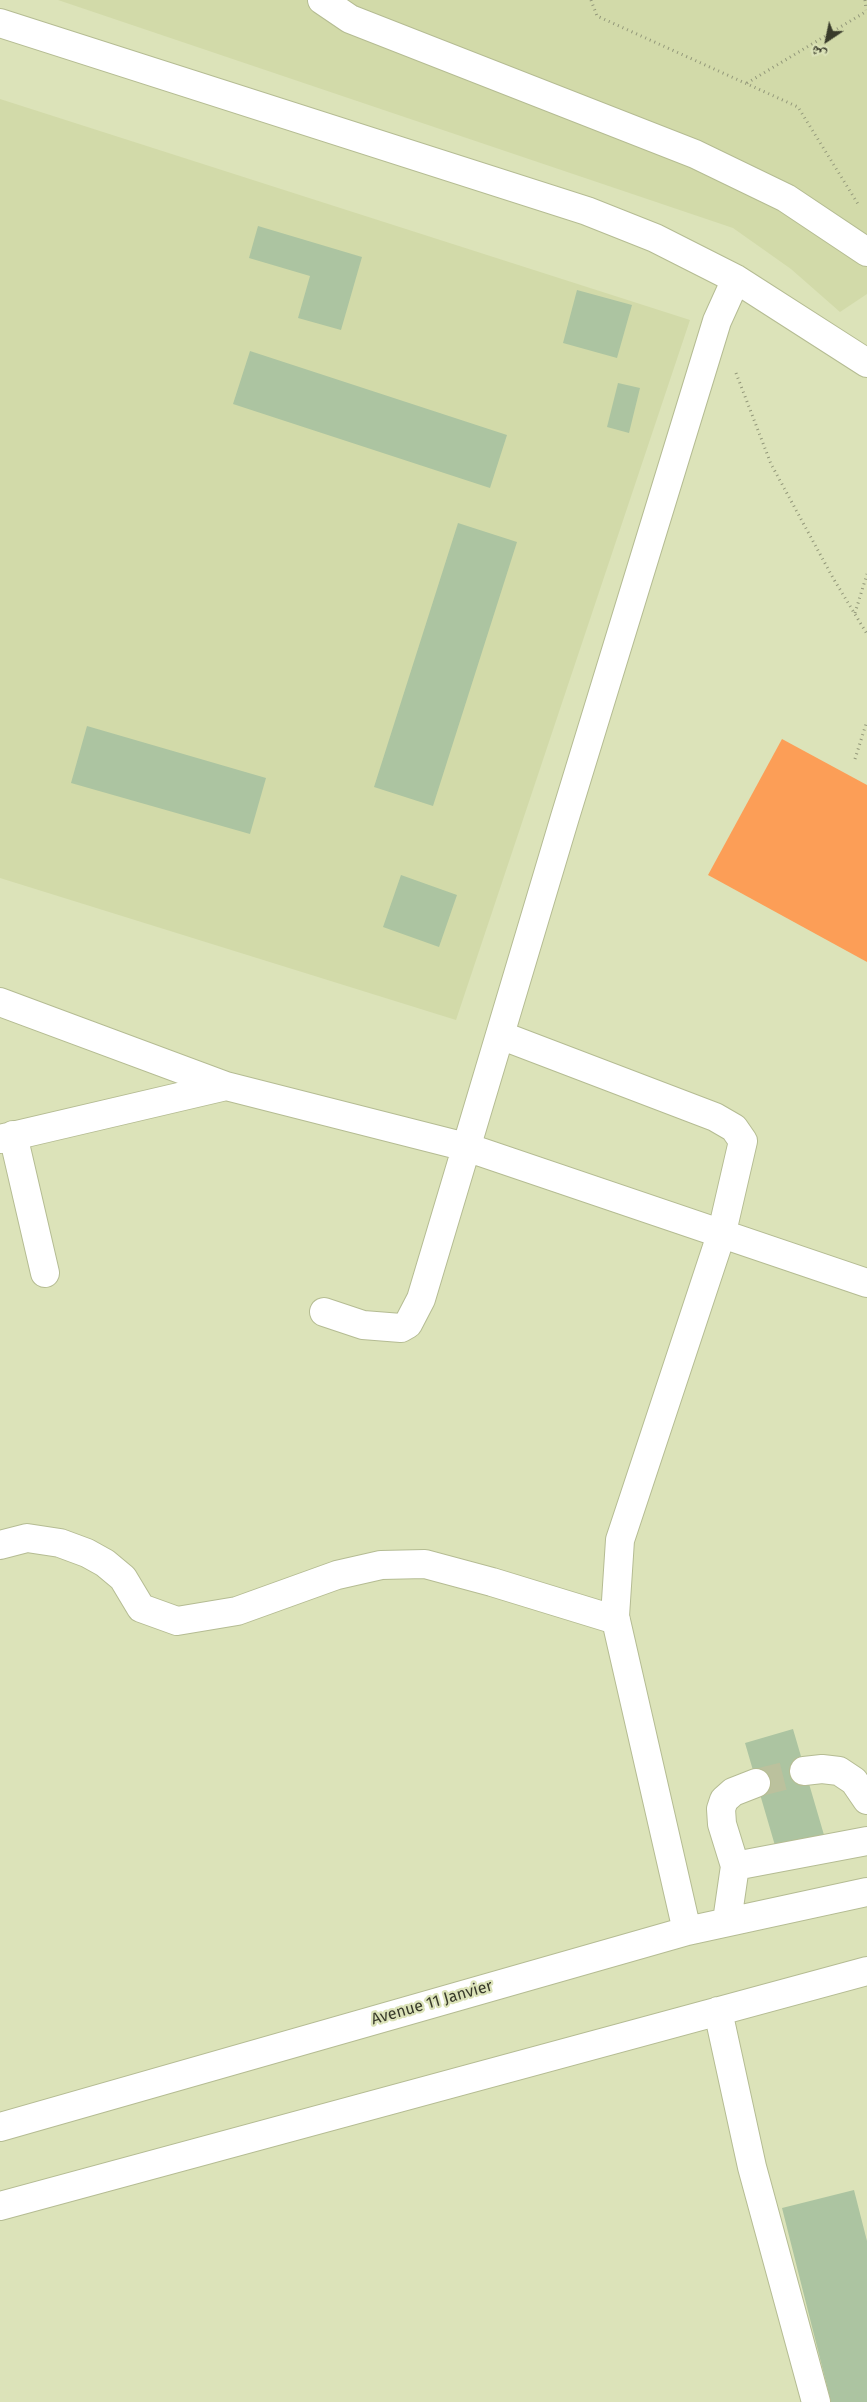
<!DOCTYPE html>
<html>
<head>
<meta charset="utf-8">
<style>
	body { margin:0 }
	#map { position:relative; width:867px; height:2402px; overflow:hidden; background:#dce3b9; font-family:"Fira Sans","Noto Naskh Arabic",sans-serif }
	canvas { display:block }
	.north { position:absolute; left:802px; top:15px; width:50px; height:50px; -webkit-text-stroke:4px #dce3b9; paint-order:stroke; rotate:214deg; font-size:14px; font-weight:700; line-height:20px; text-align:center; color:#393b2b }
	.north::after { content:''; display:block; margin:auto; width:18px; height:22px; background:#393b2b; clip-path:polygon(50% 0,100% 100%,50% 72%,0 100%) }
</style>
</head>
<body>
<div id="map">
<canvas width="867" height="2402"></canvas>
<div class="north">ش</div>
</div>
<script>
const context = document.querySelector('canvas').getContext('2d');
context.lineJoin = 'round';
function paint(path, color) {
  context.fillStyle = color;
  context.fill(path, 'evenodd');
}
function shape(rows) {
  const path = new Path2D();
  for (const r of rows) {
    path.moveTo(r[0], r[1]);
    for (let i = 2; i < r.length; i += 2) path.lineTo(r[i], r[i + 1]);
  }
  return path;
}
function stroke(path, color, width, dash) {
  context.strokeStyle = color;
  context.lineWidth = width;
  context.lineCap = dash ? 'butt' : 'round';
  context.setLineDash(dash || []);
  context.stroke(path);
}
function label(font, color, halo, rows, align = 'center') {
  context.font = font + ' "Fira Sans",sans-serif';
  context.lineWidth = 4.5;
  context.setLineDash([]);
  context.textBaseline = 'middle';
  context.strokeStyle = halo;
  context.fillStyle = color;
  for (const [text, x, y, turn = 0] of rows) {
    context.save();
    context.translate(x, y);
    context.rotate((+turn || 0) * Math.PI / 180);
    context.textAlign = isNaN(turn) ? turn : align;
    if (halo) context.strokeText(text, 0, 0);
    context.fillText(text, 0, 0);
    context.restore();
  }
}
paint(shape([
	[58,0,867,0,867,294,840,312,791,269,733,228],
	[0,99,690,320,456,1020,0,878]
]), '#d2daa9');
paint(shape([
	[782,739,867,785,867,962,708,875]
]), '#fc9e57');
paint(shape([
	[258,226,362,257,341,330,298,318,310,276,249,258],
	[577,290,632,305,617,358,563,343],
	[250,351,507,435,490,488,233,404],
	[618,383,640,388,629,433,607,427],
	[458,523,517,542,433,806,374,787],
	[87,726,266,778,250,834,71,783],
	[401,875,457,895,439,947,383,927],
	[793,1729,824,1835,776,1849,745,1743],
	[854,2190,867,2241,867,2402,831,2402,782,2208]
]), '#acc4a1');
stroke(shape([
	[756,1783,804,1771]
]), '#bbc19d', 28, [28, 14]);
const minor = shape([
	[322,0,350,19,695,154,786,198,867,252],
	[0,23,587,211,655,238,736,279,867,363],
	[0,1002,226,1086],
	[500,1035,715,1117,734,1128,743,1141,722,1232,620,1540,615,1616,687,1931],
	[13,1135,45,1273],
	[0,1139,226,1086,466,1147,867,1283],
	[324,1312,363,1325,401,1328,408,1324,421,1299,565,817,717,321,736,279],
	[0,1545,27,1538,60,1543,87,1553,105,1563,123,1578,141,1608,177,1621,237,1611,337,1575,381,1565,425,1564,492,1582,616,1620],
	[804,1771,822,1769,839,1771,854,1781,867,1800],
	[735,1866,867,1841],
	[727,1921,735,1866,722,1824,721,1809,724,1800,733,1792,756,1783],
	[718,2011,752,2167,816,2402],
	[0,2127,687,1931,867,1892],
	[0,2206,867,1971]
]);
stroke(minor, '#b5bc93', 30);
stroke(shape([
	[591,0,597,16,798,107,858,204],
	[865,0,866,10],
	[747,83,867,11],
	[736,373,771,464,833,578,867,634],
	[855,613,867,574],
	[855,759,867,721]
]), '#93987a', 3, [1, 4]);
stroke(minor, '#fff', 28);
label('16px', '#393b2b', '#dce3b9', [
	["Avenue 11 Janvier",432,2003,-16]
]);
</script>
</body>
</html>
